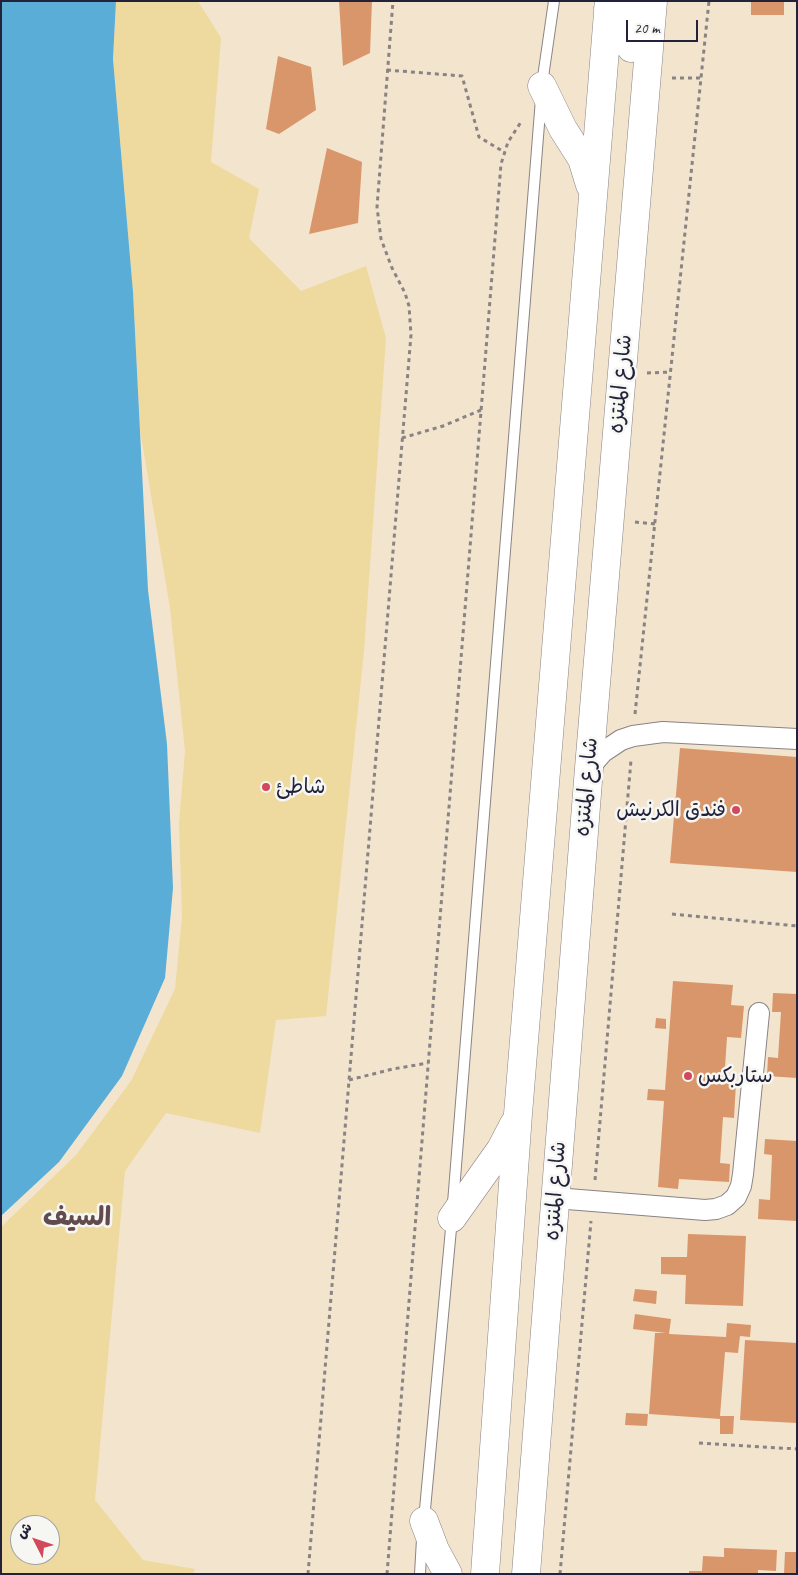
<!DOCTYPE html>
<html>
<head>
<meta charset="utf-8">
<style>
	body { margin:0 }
	#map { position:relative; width:798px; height:1575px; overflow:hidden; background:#f3e4ce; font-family:Caveat,"Playpen Sans Arabic",sans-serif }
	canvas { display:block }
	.frame { position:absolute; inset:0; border:2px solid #22223b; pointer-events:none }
	.north { position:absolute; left:10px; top:1515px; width:50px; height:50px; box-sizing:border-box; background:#f6f6f2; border:1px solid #a1a1a9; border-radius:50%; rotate:311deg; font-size:14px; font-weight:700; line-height:20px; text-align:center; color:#22223b }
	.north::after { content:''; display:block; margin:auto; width:18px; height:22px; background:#d1495b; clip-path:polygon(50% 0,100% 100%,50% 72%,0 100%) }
	.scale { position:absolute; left:626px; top:20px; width:72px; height:22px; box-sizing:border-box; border:2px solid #22223b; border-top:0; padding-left:6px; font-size:15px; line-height:18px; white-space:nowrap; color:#22223b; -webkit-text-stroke:4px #f6f6f2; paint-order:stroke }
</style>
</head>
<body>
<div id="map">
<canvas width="798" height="1575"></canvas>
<div class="frame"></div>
<div class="north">ش</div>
<div class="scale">20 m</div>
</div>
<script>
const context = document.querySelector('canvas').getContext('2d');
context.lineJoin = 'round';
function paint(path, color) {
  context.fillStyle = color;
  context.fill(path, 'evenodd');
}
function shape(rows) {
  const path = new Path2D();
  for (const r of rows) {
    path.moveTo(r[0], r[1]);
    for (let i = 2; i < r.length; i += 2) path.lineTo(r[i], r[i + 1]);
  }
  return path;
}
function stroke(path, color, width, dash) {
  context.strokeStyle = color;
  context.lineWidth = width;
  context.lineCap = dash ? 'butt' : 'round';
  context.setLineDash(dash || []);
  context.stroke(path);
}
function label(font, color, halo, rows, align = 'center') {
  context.font = font + ' Caveat,"Playpen Sans Arabic",sans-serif';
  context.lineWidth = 5;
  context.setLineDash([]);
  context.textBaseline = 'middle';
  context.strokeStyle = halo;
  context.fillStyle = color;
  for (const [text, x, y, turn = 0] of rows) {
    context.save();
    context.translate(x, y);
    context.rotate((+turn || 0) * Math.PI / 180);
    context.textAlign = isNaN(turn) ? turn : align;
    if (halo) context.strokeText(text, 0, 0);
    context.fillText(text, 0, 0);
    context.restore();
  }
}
paint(shape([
	[116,1,198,1,221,38,211,162,259,189,249,238,301,291,366,266,386,338,364,651,326,1016,276,1020,260,1133,166,1113,125,1171,95,1500,143,1560,195,1569,193,1574,1,1574,1,1227,76,1155,131,1081,175,989,182,916,179,823,185,751,170,608,140,430,133,292,113,59],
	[20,1525,50,1525,50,1555,20,1555]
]), '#eeda9e');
paint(shape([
	[1,1,116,1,113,59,133,292,148,590,167,744,173,888,165,978,122,1076,59,1162,1,1216]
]), '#5aadd6');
paint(shape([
	[339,1,372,1,370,53,343,66],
	[751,1,784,1,784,15,751,15],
	[278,56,311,67,316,110,279,134,266,129],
	[327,148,362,162,358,223,309,234],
	[680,748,797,757,797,872,670,863],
	[673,981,733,985,731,1005,744,1006,741,1038,727,1037,724,1083,736,1083,734,1118,723,1117,720,1163,730,1164,729,1182,679,1179,678,1189,658,1187,664,1101,647,1100,648,1089,665,1090],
	[773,993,797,994,797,1078,767,1076,768,1057,778,1058,781,1012,772,1012],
	[656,1018,666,1019,666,1029,655,1028],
	[765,1139,797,1141,797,1221,758,1219,759,1199,770,1200,772,1155,764,1154],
	[688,1234,746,1236,743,1306,685,1304,686,1275,661,1274,661,1257,687,1257],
	[635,1289,657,1291,656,1304,633,1301],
	[635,1314,671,1319,669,1334,726,1337,727,1323,751,1325,750,1337,740,1336,738,1353,725,1352,720,1416,734,1416,733,1434,720,1434,720,1419,649,1414,655,1333,666,1333,633,1329],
	[745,1340,797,1343,797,1423,740,1420],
	[626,1413,648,1414,647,1426,625,1425],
	[724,1548,777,1550,776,1571,758,1570,758,1574,689,1574,689,1571,702,1571,703,1556,724,1557],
	[785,1552,797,1552,797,1574,784,1574]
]), '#d9966b');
const service = shape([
	[542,84,554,1],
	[453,1203,541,99],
	[424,1520,452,1218],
	[420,1574,422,1539]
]);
const minor = shape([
	[589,768,603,752,621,740,633,736,663,732,797,739],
	[555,1198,705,1210,716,1209,727,1205,736,1197,741,1186,743,1174,759,1013]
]);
const secondary = shape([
	[608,9,612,5,618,2,624,2,629,5,633,11,631,48],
	[542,86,563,129,582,159,590,185],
	[452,1218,501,1149,514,1124],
	[424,1521,435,1550,448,1574],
	[485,1574,518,1114,609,1],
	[526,1574,589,768,653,1]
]);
stroke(service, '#8a8384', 12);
stroke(minor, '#8a8384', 22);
stroke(secondary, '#8a8384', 29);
stroke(shape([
	[387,70,462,76,479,137,504,152],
	[672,78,701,78],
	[647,373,671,372],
	[402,438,443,426,481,410],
	[635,522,655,524],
	[635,714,709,1],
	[672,914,797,926],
	[349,1080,393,1069,428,1063],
	[595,1180,631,760],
	[699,1443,797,1449],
	[308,1574,411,335,409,306,405,293,392,268,381,239,377,207,393,1],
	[387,1574,501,164,508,142,521,122],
	[560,1574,591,1221]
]), '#8a8384', 3, [4, 4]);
stroke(service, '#fff', 10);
stroke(minor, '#fff', 20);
stroke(secondary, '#fff', 28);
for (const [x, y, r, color] of [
	[266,787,5,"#d1495b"],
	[736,810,5,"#d1495b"],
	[688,1076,5,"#d1495b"]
]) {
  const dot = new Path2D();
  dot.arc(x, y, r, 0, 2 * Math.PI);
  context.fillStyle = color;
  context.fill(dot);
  stroke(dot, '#f6f6f2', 2);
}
label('21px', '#22223b', '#f6f6f2', [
	["شارع المنتزه",621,384,-85],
	["شارع المنتزه",587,787,-85],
	["شارع المنتزه",556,1191,-86]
]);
label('21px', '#22223b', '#f6f6f2', [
	["شاطئ",276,787],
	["فندق الكرنيش",726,810,"right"],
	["ستاربكس",698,1076]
], 'left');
label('bold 26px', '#624b4c', '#f6f6f2', [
	["السيف",77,1218]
]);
</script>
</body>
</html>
